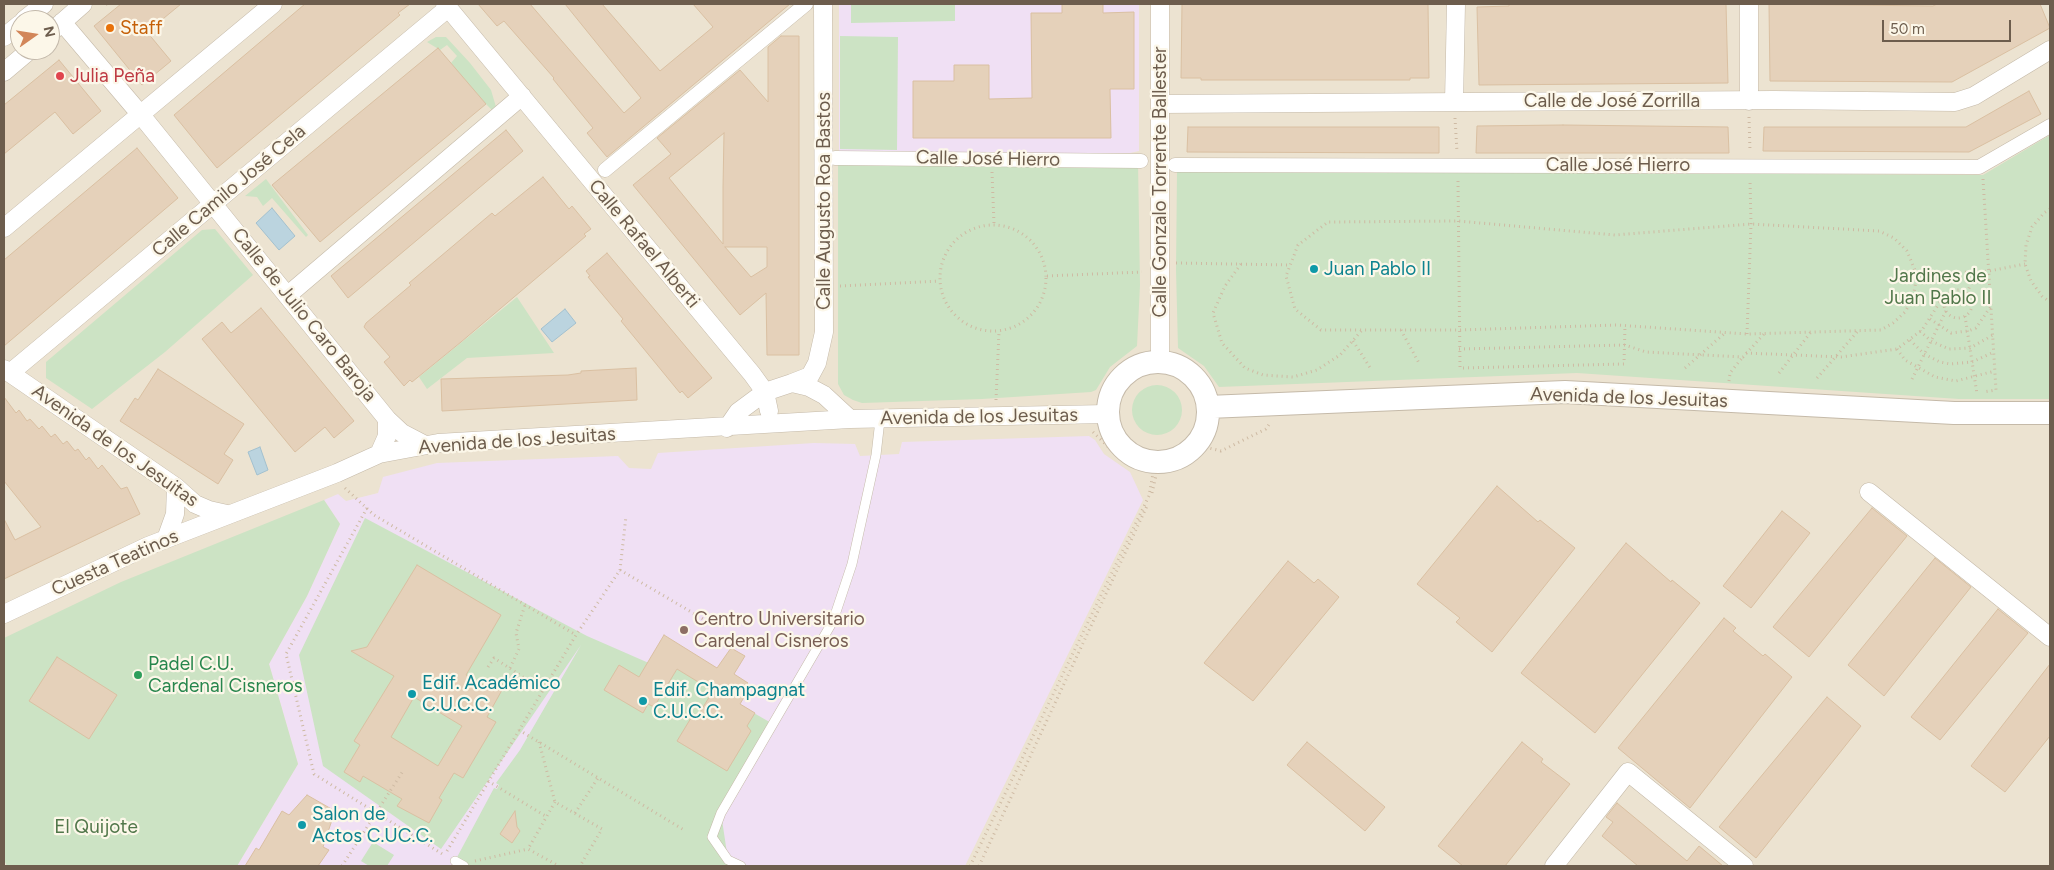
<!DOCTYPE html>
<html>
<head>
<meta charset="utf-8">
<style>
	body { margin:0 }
	#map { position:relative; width:2054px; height:870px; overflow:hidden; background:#f8f3e3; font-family:Figtree,sans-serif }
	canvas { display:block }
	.frame { position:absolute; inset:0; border:5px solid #6d5d4d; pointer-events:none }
	.north { position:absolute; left:10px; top:10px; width:50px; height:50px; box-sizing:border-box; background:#fcf7e9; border:1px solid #c3b9ab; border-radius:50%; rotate:77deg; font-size:14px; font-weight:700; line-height:20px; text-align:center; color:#6d5d4d }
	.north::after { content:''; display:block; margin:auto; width:18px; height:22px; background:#d28659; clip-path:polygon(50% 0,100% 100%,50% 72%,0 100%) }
	.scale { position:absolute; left:1882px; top:20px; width:129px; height:22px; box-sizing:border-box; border:2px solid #6d5d4d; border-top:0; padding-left:6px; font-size:15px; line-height:18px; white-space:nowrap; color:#6d5d4d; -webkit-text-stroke:4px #fcf7e9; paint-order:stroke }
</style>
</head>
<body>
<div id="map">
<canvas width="2054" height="870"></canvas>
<div class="frame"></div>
<div class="north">N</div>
<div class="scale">50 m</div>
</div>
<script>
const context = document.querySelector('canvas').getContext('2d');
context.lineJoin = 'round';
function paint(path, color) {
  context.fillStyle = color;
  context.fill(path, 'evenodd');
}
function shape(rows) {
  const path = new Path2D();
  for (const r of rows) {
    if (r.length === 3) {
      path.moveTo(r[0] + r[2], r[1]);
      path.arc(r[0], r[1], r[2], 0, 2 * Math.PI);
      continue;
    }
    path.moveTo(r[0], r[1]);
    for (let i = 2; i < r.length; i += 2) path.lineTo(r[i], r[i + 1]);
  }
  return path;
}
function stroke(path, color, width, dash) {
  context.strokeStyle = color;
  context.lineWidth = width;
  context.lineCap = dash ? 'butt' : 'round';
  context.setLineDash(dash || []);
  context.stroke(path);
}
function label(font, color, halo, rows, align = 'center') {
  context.font = font + ' Figtree,sans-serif';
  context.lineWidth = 4.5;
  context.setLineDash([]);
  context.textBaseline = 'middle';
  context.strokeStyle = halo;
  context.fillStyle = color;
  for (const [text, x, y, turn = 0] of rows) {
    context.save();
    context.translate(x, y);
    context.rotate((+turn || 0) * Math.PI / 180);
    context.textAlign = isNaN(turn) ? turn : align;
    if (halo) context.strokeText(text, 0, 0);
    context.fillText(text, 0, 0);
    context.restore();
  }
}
paint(shape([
	[4,4,2050,4,2050,866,4,866],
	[20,20,50,20,50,50,20,50]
]), '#ece3d1');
paint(shape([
	[839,4,1139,4,1139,151,1130,153,839,153],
	[1089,436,1095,440,1104,454,1130,472,1143,500,965,866,237,866,298,764,269,664,307,596,340,524,324,500,338,494,346,501,378,493,383,477,437,463,618,456,629,468,651,469,658,453,814,443,855,444,860,456,899,454,902,442]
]), '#f0e0f4');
paint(shape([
	[851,4,955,4,955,21,851,23],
	[840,36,898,37,897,150,840,149],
	[436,37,446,37,470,63,491,90,496,107,493,111,486,104,302,221,290,207,455,69,451,63,457,56,447,45,440,50,427,42],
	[2050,135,2050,399,1959,399,1577,373,1219,387,1204,366,1178,348,1176,270,1177,171,1983,175],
	[838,162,1138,162,1140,285,1137,346,1110,367,1096,390,1091,392,982,399,862,403,853,400,844,395,838,384],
	[266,179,308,235,306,237,272,198,263,206,257,197,245,196],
	[215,229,253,275,165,352,92,409,46,378,46,362,202,230],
	[517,297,554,353,467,358,427,389,419,377],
	[1157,410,25],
	[324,500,340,524,307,596,269,664,298,764,237,866,7,866,4,860,4,638,121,582],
	[365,518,587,636,674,674,677,669,773,724,721,813,728,860,739,866,459,866,455,861,494,788,497,789,499,785,496,783,520,750,581,645,441,849,323,766,299,655],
	[373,842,394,855,387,866,369,866,361,861]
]), '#cce3c4');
const water = shape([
	[272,208,295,236,279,250,256,223,272,208],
	[565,309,576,323,552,342,541,329,565,309],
	[260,447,268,470,257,475,248,452,260,447]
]);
paint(water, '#bbd4df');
stroke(water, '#a3c1cf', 1);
const building = shape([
	[121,4,181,4,147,32,171,61,142,85,94,26,121,4],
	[305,4,410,4,398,13,400,15,217,168,174,115,305,4],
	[478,4,530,4,624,113,641,98,565,4,602,4,660,71,713,27,693,4,790,4,607,157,587,133,593,128,553,79,554,78,504,21,497,26,478,4],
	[1062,4,1103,4,1103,13,1134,12,1134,89,1110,89,1111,138,913,138,913,81,954,81,954,65,989,65,989,99,1032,98,1031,13,1062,13,1062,4],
	[1182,4,1428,4,1429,78,1410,78,1410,80,1201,80,1201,78,1181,78,1182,4],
	[1509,4,1726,4,1728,83,1479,85,1477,7,1509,6,1509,4],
	[1769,4,1933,6,1937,4,2040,4,2050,28,1952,82,1770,81,1769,4],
	[781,36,799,36,799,355,767,355,766,293,740,315,633,185,671,154,657,138,740,70,768,102,768,47,781,36],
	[724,133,723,188,723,244,669,178,724,133],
	[725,247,767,247,767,267,751,277,725,247],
	[438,48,486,104,320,242,272,185,438,48],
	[59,60,101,111,73,134,55,112,4,154,4,105,59,60],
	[2029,91,2041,114,1969,152,1763,151,1764,127,1966,127,2029,91],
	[1563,125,1728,127,1729,153,1476,153,1477,126,1563,125],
	[1188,127,1439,127,1439,153,1187,152,1188,127],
	[506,130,523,151,348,298,331,276,506,130],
	[137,148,178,198,4,346,4,260,137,148],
	[543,177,569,209,572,206,591,229,584,234,586,236,461,342,412,382,410,380,404,386,384,362,390,357,364,327,366,323,411,285,409,283,492,213,495,216,543,177],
	[607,253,712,378,688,398,682,391,680,393,621,321,623,319,588,277,590,276,586,271,607,253],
	[261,308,354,421,334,438,325,427,295,452,202,339,222,322,231,333,261,308],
	[636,368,637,400,442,411,441,379,568,375,581,373,581,371,636,368],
	[158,369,244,424,224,454,233,460,218,484,120,421,135,398,138,400,158,369],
	[4,397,16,413,19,410,27,421,30,419,39,429,42,426,51,437,55,434,63,444,67,441,75,451,78,449,86,460,89,457,98,469,102,465,121,489,127,487,140,514,4,579,4,519,15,540,41,527,4,481,4,397],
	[1497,486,1538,522,1540,520,1575,548,1492,652,1456,622,1460,618,1417,584,1497,486],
	[1872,508,1907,536,1809,657,1773,627,1872,508],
	[1782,511,1810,533,1751,608,1723,586,1782,511],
	[1626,543,1671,582,1672,580,1700,603,1595,733,1521,673,1626,543],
	[1935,558,1971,587,1884,696,1848,665,1935,558],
	[1288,561,1314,583,1318,579,1339,597,1253,701,1204,663,1288,561],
	[417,565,501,615,466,675,488,688,491,683,502,690,487,717,496,722,463,778,454,773,439,798,442,800,429,823,397,806,402,799,363,776,360,782,344,772,360,745,354,741,394,676,351,651,367,647,417,565],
	[414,697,462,726,438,766,391,737,414,697],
	[1998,609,2028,633,1940,740,1911,717,1998,609],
	[1724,618,1736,628,1733,631,1763,656,1765,654,1792,677,1690,808,1618,748,1724,618],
	[664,635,717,668,731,648,745,656,734,674,748,683,745,687,749,689,740,704,755,713,747,726,751,731,727,771,677,741,691,718,695,720,713,691,677,669,654,707,648,704,643,713,604,690,619,665,639,677,664,635],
	[57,657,117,695,89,739,29,701,57,657],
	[2050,664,2050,736,2005,792,1971,766,2050,664],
	[1827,697,1861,726,1756,858,1719,827,1827,697],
	[1307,742,1385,807,1365,831,1287,765,1307,742],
	[1522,742,1543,759,1541,762,1570,784,1505,866,1463,866,1438,846,1522,742],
	[307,795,335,811,323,847,329,850,318,866,245,866,256,848,259,850,282,811,289,815,307,795],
	[1617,803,1687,861,1699,846,1723,866,1638,866,1602,836,1613,822,1606,817,1617,803],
	[515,811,517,827,520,831,512,843,500,834,515,811]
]);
paint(building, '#e5d1ba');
stroke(building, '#dac0a2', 1);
const service = shape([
	[455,861,464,866],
	[741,866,728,860,712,837,721,813,833,621,852,564,876,455,880,420]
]);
const pedestrian = shape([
	[835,158,1141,161],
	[1175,165,1979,167,2050,126],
	[605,170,806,4]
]);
const minor = shape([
	[445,4,752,374,765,392,769,411],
	[24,20,44,4],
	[62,22,141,115,387,419,387,436,379,454],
	[50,33,83,4],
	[4,37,20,24],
	[4,72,30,50],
	[1749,101,1749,4],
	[1454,102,1456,4],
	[1160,104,1774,100,1955,102,1974,96,2050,50],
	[4,228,273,4],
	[288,295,522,96],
	[1160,361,1160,4],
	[4,369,176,487,195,504,209,510,227,514],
	[10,373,448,8],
	[792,383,810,376,817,363,824,332,823,4],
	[387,419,402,433,425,445],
	[727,428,738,412,765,392,792,383,809,387,824,395,850,419],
	[1869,492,2050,637],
	[166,539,175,514,176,487],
	[4,614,148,546,337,473,379,454,438,443,850,419,1107,414],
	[1554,866,1628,772,1744,866]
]);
const tertiary = shape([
	[1158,412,50],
	[1208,407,1565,392,1954,413,2050,413]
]);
stroke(service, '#c5baa9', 10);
stroke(pedestrian, '#c5baa9', 15);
stroke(minor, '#c5baa9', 19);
stroke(tertiary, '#c5baa9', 24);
stroke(shape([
	[107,4,109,6],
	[1749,117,1750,151],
	[1455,118,1457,152],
	[992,172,994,224],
	[1983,179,1996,390,1983,392],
	[1458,181,1460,368,1624,364,1625,325],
	[2050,209,2044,213,2032,227,2026,245,2025,264,2031,281,2042,296,2050,302],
	[993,278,53],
	[1176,263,1290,265],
	[1241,264,1225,286,1213,313,1222,343,1245,368,1263,375,1293,377,1317,370,1340,355,1362,330],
	[1917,275,1913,298,1905,312,1893,323,1881,330,1747,334,1617,325,1459,330,1321,330,1295,309,1286,276,1298,245,1328,222,1458,221,1615,235,1751,224,1879,231,1894,238,1907,251,1917,275,1989,271,2025,264],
	[1047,276,1142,272],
	[840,286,939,281],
	[1958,304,14],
	[1967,293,1976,271],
	[1965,316,1977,394],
	[1930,319,1951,333,1968,331,1976,328,1991,306],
	[1401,330,1420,365],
	[1920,331,1931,341,1949,349,1970,348,1993,335],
	[1747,334,1751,224,1750,180],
	[1910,340,1924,354,1940,362,1950,364,1972,362,1994,352],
	[1353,341,1371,369],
	[1459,349,1625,345,1646,352,1743,357,1764,334],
	[1897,349,1905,360,1935,377,1956,381,1995,371],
	[1746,353,1841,357,1897,349,1922,330,1940,302,1945,301],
	[1685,368,1725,333],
	[1779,373,1811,332],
	[1817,378,1858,331],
	[1912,379,1946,311],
	[1729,381,1730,373,1742,358],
	[996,400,999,332],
	[1093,432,1120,458,1139,465,1158,467,1178,465,1205,447,1221,451,1266,429,1270,423],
	[345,488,374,515,576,635],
	[1152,493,1158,467],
	[367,508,286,654,314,774,444,855],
	[620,570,710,623],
	[488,667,494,658,543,690],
	[510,668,519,649,516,633,525,605],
	[519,730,684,830],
	[539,742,555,802,602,829,580,866],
	[488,781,547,817],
	[555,802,528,849,559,866],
	[575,813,598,778],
	[447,851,576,635,620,570,626,516],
	[475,861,528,849],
	[342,866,403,771],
	[970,866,1149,496,1155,462],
	[979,866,1147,506]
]), '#cebaa3', 3, [1, 4]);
stroke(service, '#fff', 9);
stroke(pedestrian, '#fff', 14);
stroke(minor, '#fff', 18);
stroke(tertiary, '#fff', 22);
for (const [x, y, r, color] of [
	[110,28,5,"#e8710a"],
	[60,76,5,"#e0444e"],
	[1314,269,5,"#0f9aa8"],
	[684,630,5,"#8d6e63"],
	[138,675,5,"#2e9e5b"],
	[412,694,5,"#0f9aa8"],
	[643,701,5,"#0f9aa8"],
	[302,825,5,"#0f9aa8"]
]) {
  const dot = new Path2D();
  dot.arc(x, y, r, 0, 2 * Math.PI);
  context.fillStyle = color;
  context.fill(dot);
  stroke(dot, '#fcf7e9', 2);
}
label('19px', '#c56008', '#fcf7e9', [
	["Staff",120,28]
], 'left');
label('19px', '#be3a42', '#fcf7e9', [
	["Julia Peña",70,76]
], 'left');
label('19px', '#6d5d4d', '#fcf7e9', [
	["Calle de José Zorrilla",1612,101],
	["Calle José Hierro",988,159,1],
	["Calle José Hierro",1618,165],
	["Calle Gonzalo Torrente Ballester",1160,182,-90],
	["Calle Camilo José Cela",229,191,-40],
	["Calle Augusto Roa Bastos",824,201,-90],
	["Calle Rafael Alberti",644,244,50],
	["Calle de Julio Caro Baroja",304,315,51],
	["Avenida de los Jesuitas",1629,398,2],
	["Avenida de los Jesuitas",979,417,-1],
	["Avenida de los Jesuitas",517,441,-4],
	["Avenida de los Jesuitas",115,446,35],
	["Cuesta Teatinos",115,563,-24]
]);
label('19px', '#0d838f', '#fcf7e9', [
	["Juan Pablo II",1324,269],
	["Edif. Académico",422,683],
	["C.U.C.C.",422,705],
	["Edif. Champagnat",653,690],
	["C.U.C.C.",653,712],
	["Salon de",312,814],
	["Actos C.UC.C.",312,836]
], 'left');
label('19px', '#51774a', '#fcf7e9', [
	["Jardines de",1938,276],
	["Juan Pablo II",1938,298],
	["El Quijote",96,827]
]);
label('19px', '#785e54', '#fcf7e9', [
	["Centro Universitario",694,619],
	["Cardenal Cisneros",694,641]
], 'left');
label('19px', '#27864d', '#fcf7e9', [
	["Padel C.U.",148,664],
	["Cardenal Cisneros",148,686]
], 'left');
</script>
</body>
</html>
